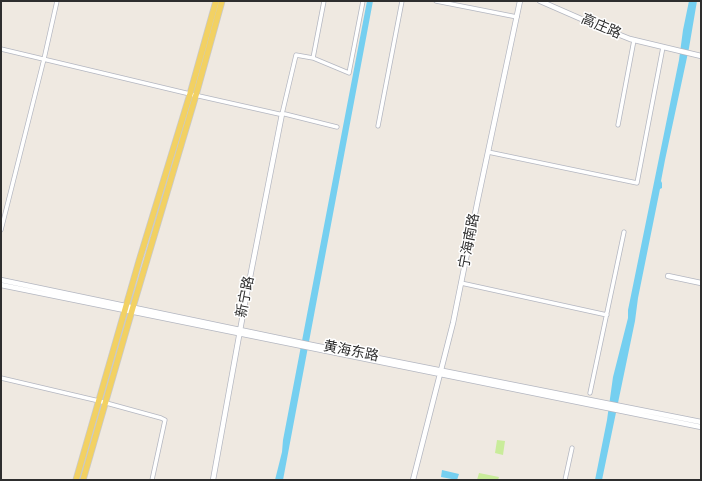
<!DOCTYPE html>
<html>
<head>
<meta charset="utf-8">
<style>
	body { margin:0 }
	#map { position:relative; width:702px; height:481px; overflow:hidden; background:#efe9e1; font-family:"Titillium Web",sans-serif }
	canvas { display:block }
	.frame { position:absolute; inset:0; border:2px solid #2e2e2e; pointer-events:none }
</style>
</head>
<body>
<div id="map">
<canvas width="702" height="481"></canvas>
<div class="frame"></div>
</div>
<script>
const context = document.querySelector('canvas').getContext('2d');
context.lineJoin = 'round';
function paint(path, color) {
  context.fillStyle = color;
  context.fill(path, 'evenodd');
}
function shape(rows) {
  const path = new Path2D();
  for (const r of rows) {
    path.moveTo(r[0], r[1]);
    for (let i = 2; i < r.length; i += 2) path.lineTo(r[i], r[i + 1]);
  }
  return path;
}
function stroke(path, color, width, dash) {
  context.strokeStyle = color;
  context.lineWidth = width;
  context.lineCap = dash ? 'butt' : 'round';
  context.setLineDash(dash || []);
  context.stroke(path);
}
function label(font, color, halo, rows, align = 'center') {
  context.font = font + ' "Titillium Web","Noto Sans SC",sans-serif';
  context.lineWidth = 3;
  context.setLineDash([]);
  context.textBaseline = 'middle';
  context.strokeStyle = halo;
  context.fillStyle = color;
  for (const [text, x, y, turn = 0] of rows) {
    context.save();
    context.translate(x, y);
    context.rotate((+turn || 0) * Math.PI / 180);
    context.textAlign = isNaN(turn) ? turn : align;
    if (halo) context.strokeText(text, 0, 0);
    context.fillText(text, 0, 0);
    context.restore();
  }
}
paint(shape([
	[497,440,505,441,503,455,495,453],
	[479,473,499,477,498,480,477,480]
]), '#c9ec9a');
paint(shape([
	[367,1,373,1,283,480,275,480,282,452,283,440],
	[689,1,697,1,689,48,665,160,661,181,662,183,662,188,660,189,659,194,638,298,635,321,602,480,595,480,607,420,613,377,628,318,628,310,679,60,683,30],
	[442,470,459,474,457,480,441,477]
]), '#75cff0');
const minor = shape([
	[436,1,517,17],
	[1,49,190,94,279,114,285,114,337,127],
	[313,58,349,73,363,1],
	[282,114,296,55,313,58,324,1],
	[618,125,634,40],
	[378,126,402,1],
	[488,152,637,183,663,47],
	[1,230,44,59,57,1],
	[461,283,607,315],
	[1,378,99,401,161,418,165,420,152,480],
	[590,393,624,232],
	[565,480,572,448]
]);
const tertiary = shape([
	[540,1,595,25,630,39,701,56],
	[668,276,701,283],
	[1,280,312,345,701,422],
	[1,285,440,374,701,427],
	[213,480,245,303,282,114],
	[413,480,453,323,478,199,520,1]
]);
const primary = shape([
	[76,480,139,261,190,94,216,1],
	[83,480,133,307,196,95,222,1]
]);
stroke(minor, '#b4b7c1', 5);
stroke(tertiary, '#b4b7c1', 6);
stroke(primary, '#c9c9c9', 7);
stroke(minor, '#fff', 3.5);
stroke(tertiary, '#fff', 4.5);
stroke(primary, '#f2d163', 5.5);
label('14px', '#2e2e2e', '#fff', [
	["高庄路",601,27,23],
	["宁海南路",470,241,-79],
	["新宁路",246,297,-79],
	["黄海东路",351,352,11]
]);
</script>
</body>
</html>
